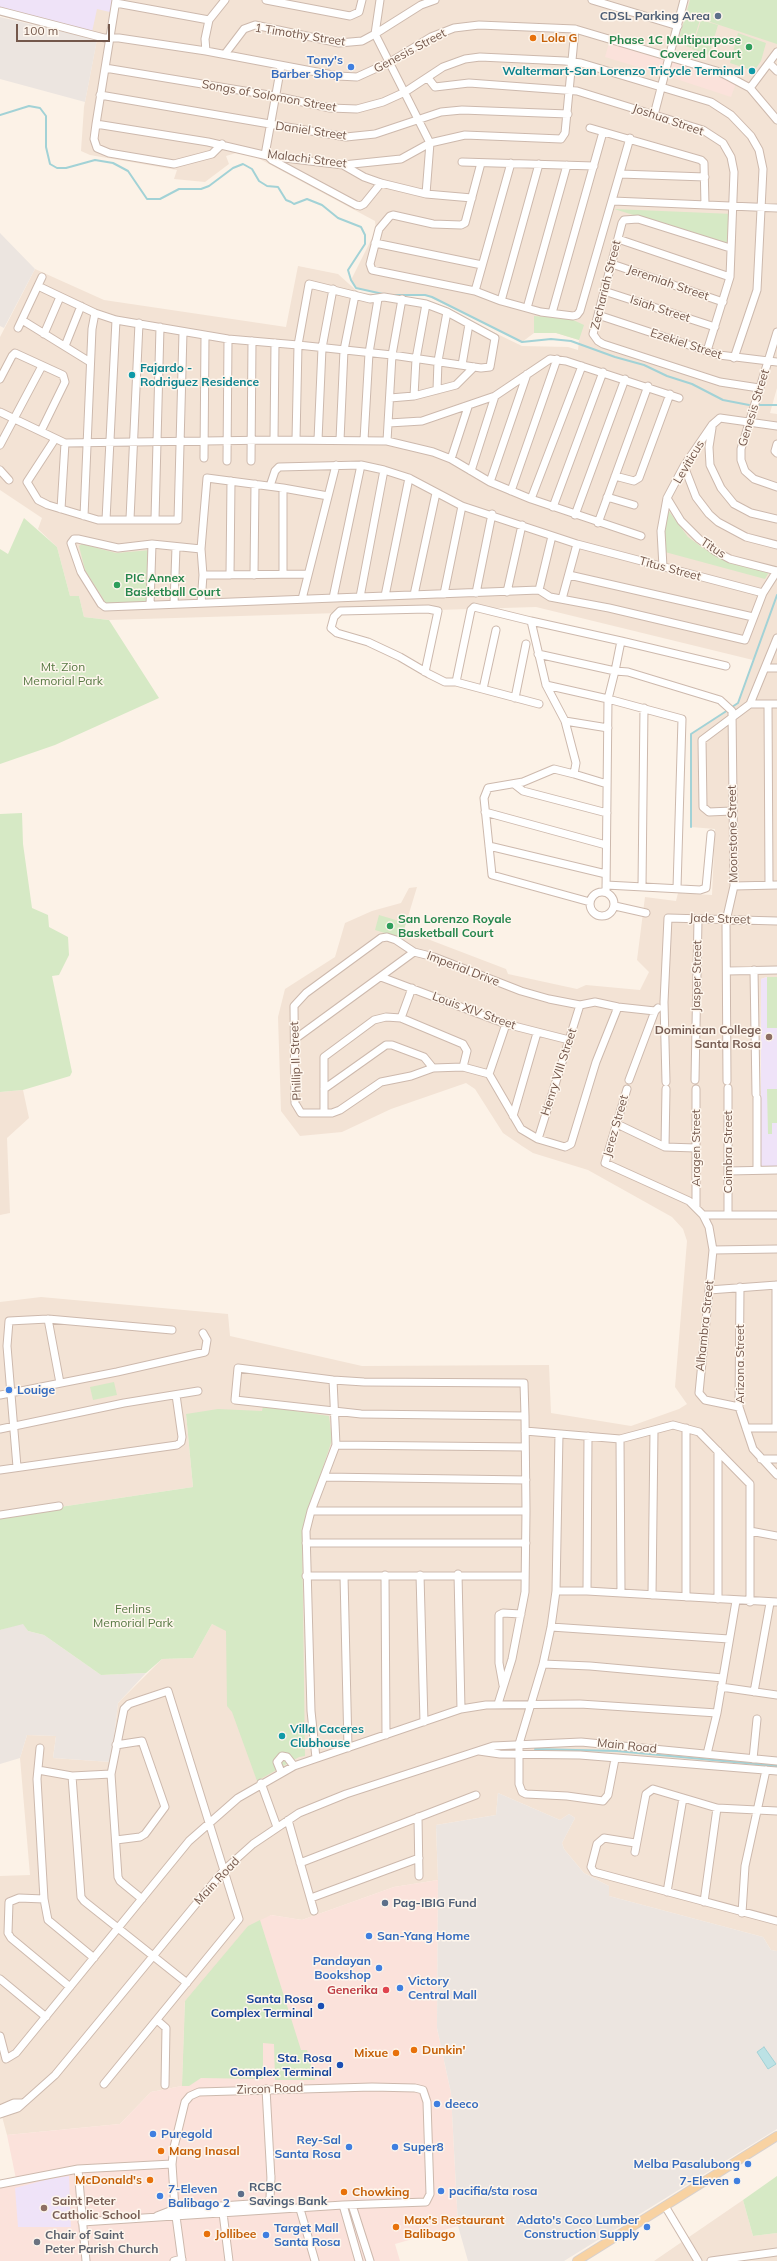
<!DOCTYPE html>
<html>
<head>
<meta charset="utf-8">
<style>
	body { margin:0 }
	#map { position:relative; width:777px; height:2261px; overflow:hidden; background:#fcf2e7; font-family:Mulish,sans-serif }
	canvas { display:block }
	.scale { position:absolute; left:16px; top:24px; width:94px; height:18px; box-sizing:border-box; border:2px solid #74584c; border-top:0; padding-left:5px; font-size:12px; line-height:14px; white-space:nowrap; color:#74584c; -webkit-text-stroke:3px #fef6ed; paint-order:stroke }
</style>
</head>
<body>
<div id="map">
<canvas width="777" height="2261"></canvas>
<div class="scale">100 m</div>
</div>
<script>
const context = document.querySelector('canvas').getContext('2d');
context.lineJoin = 'round';
function paint(path, color) {
  context.fillStyle = color;
  context.fill(path, 'evenodd');
}
function shape(rows) {
  const path = new Path2D();
  for (const r of rows) {
    if (r.length === 3) {
      path.moveTo(r[0] + r[2], r[1]);
      path.arc(r[0], r[1], r[2], 0, 2 * Math.PI);
      continue;
    }
    path.moveTo(r[0], r[1]);
    for (let i = 2; i < r.length; i += 2) path.lineTo(r[i], r[i + 1]);
  }
  return path;
}
function stroke(path, color, width, dash) {
  context.strokeStyle = color;
  context.lineWidth = width;
  context.lineCap = dash ? 'butt' : 'round';
  context.setLineDash(dash || []);
  context.stroke(path);
}
function label(font, color, halo, rows, align = 'center') {
  context.font = font + ' Mulish,sans-serif';
  context.lineWidth = 3;
  context.setLineDash([]);
  context.textBaseline = 'middle';
  context.strokeStyle = halo;
  context.fillStyle = color;
  for (const [text, x, y, turn = 0] of rows) {
    context.save();
    context.translate(x, y);
    context.rotate((+turn || 0) * Math.PI / 180);
    context.textAlign = isNaN(turn) ? turn : align;
    if (halo) context.strokeText(text, 0, 0);
    context.fillText(text, 0, 0);
    context.restore();
  }
}
paint(shape([
	[0,0,777,0,777,388,770,413,777,414,777,977,767,977,761,979,760,1095,761,1166,777,1166,777,1951,771,1950,763,1937,609,1896,609,1886,584,1873,564,1849,562,1843,575,1818,569,1814,560,1820,498,1793,496,1815,436,1825,438,1880,394,1887,302,1920,271,1915,185,2001,182,2086,151,2092,120,2124,7,2135,0,2109,0,1876,30,1875,20,1758,27,1735,56,1736,53,1758,111,1762,118,1703,162,1659,193,1658,212,1624,226,1630,286,1673,186,1414,193,1487,0,1516,0,1302,41,1297,228,1314,230,1336,362,1366,549,1365,551,1413,631,1426,679,1409,687,1404,675,1387,687,1241,683,1229,672,1217,588,1170,533,1153,522,1146,503,1133,475,1089,466,1083,391,1109,342,1132,300,1136,281,1111,278,1017,285,989,335,957,345,923,372,911,401,903,409,888,417,887,404,930,506,969,508,974,577,989,586,985,640,990,649,972,637,960,645,897,676,901,678,893,712,895,715,829,691,827,691,734,738,703,753,660,536,607,109,620,84,617,79,596,70,596,57,547,38,529,42,518,0,490,0,337,35,269,104,300,286,327,298,266,338,274,358,292,382,295,356,288,351,280,376,230,375,221,256,157,236,153,226,156,229,164,205,182,174,179,177,170,90,155,81,151,84,107,98,34],
	[389,295,425,295,522,342,534,333,556,333,579,340,578,350,568,347,522,346,425,299],
	[23,1090,29,1118,7,1138,10,1213,0,1215,0,1092],
	[743,2200,753,2236,777,2233,777,2261,654,2261]
]), '#f3e3d5');
paint(shape([
	[609,43,665,59,661,74,605,57],
	[671,61,736,83,731,97,667,76],
	[438,1880,437,2028,451,2093,458,2226,395,2244,400,2261,0,2261,0,2188,17,2184,7,2135,120,2124,151,2092,182,2086,185,2001,248,1926,271,1915,302,1920,394,1887]
]), '#fbe2db');
paint(shape([
	[0,17,97,40,85,102,0,79],
	[0,233,35,269,4,328,0,326],
	[23,1623,28,1631,44,1635,101,1675,146,1673,118,1703,111,1762,53,1758,56,1736,27,1735,20,1758,0,1764,0,1630],
	[498,1793,560,1820,569,1814,575,1818,562,1843,564,1849,584,1873,609,1886,609,1896,763,1937,771,1950,777,1951,777,2129,564,2261,468,2261,458,2226,451,2093,437,2028,438,1880,436,1825,496,1815]
]), '#ece5e0');
paint(shape([
	[0,0,113,0,110,12,97,9,92,32,0,10],
	[767,977,777,977,777,1166,761,1166,761,979],
	[69,2176,71,2227,18,2227,15,2188,49,2179]
]), '#efe3f8');
paint(shape([
	[690,0,777,0,777,44,686,14],
	[686,15,700,20,691,48,677,43],
	[701,20,718,25,709,55,692,49],
	[738,33,766,43,761,61,754,71,730,63],
	[614,209,733,214,731,245],
	[534,316,571,319,584,325,579,340,556,333,534,333],
	[668,510,688,537,703,548,729,561,769,572,765,579,665,552,664,529],
	[24,518,57,547,70,596,79,596,84,617,109,620,159,698,55,745,0,764,0,549,8,554],
	[82,544,116,553,151,550,152,604,109,605,106,603,85,570,79,546],
	[22,813,23,844,32,908,48,915,49,927,68,937,69,955,59,975,52,976,72,1072,70,1076,23,1090,0,1092,0,814],
	[379,915,406,923,401,938,375,930],
	[767,977,777,977,777,1028,767,1028],
	[767,1089,777,1089,777,1123,772,1123,772,1134,768,1134],
	[114,1382,117,1395,93,1400,90,1387],
	[263,1406,329,1416,332,1440,302,1530,305,1756,299,1757,257,1781,232,1712,227,1706,226,1631,212,1624,193,1658,162,1659,146,1673,101,1675,44,1635,28,1631,23,1624,0,1630,0,1516,193,1487,186,1414,218,1409,262,1411],
	[260,1920,301,2050,307,2050,315,2080,275,2080,274,2044,263,2043,263,2079,201,2078,189,2086,182,2086,185,2001,248,1926],
	[777,2176,777,2233,753,2236,743,2200]
]), '#d6e9c5');
const water = shape([
	[764,2047,776,2064,768,2069,757,2052,764,2047]
]);
paint(water, '#bce2e5');
stroke(water, '#a2d2d6', 1);
stroke(shape([
	[0,115,29,106,40,108,46,116,46,147,50,164,57,168,66,168,95,160,113,163,128,171,147,199,160,199,179,189,201,189,209,186,233,168,243,164,252,169,259,181,267,186,278,187,286,200,291,202,294,204,307,199,322,205,338,218,361,227,365,235,365,244,348,270,351,280,356,288,383,294],
	[389,295,425,295,432,297,522,342,551,339,571,341,615,357,644,365,667,376,692,384,723,400,749,405],
	[759,405,777,405],
	[732,707,738,703,777,595],
	[691,827,691,734,728,710],
	[535,1749,617,1751,777,1766]
]), '#a2d2d6', 2);
const minor = shape([
	[116,0,96,124,94,139,97,148,109,153,174,164,212,154,222,144],
	[266,0,350,16,359,12,362,0],
	[592,0,678,26],
	[116,3,209,20],
	[0,11,104,38,119,38,206,51,338,76,357,77,390,62,431,37,454,28,479,25,575,29,720,72,750,88,777,120],
	[206,51,205,39,209,20,225,0],
	[225,54,244,29,255,25,339,43,362,41,375,34,380,0],
	[769,63,777,71],
	[105,68,275,96,330,108,357,109,383,102,405,92,443,67,465,59,480,57,565,61,581,63,711,102,731,115,751,136,759,150,763,169,757,290,734,358],
	[428,78,435,87,469,83,577,91,703,130,723,143,731,157,734,172,730,277,707,351],
	[750,88,777,52],
	[100,95,346,137,375,134,441,112,462,110,568,114],
	[654,115,684,0],
	[96,124,208,142,268,156,343,165,401,159,430,143,465,135,561,139,565,133,575,29],
	[590,128,701,160,704,163,705,205],
	[265,155,281,66],
	[268,156,272,160,356,205,360,206,364,204,381,183],
	[462,162,594,166],
	[481,163,465,223,461,225,433,224,393,215,390,216,379,229,370,264,372,270,475,291,501,301,541,312,573,316,577,315,580,311,630,138],
	[343,165,364,177,381,183,426,194,472,198],
	[620,174,705,177],
	[426,194,430,143,375,34,421,5,435,0],
	[613,201,777,208],
	[618,239,730,277],
	[375,243,482,265],
	[730,248,638,219,624,220,622,223,593,334,598,341,603,344,720,382,759,388],
	[612,264,723,302],
	[38,286,95,313,116,320,228,339,298,345,392,355,481,368,490,367,495,338,447,312,426,304,384,297,370,299,309,284,298,345,296,440],
	[475,291,511,163],
	[604,291,715,327],
	[501,301,539,164],
	[527,308,567,165],
	[552,313,603,132],
	[598,315,719,355,777,362],
	[22,320,90,362],
	[18,328,42,277],
	[777,332,741,449,741,460,745,471,754,479,777,487],
	[44,334,60,297],
	[65,346,81,306],
	[462,365,469,324],
	[0,379,12,356,15,353,63,375,65,382,41,431],
	[437,390,438,361,447,312],
	[414,396,416,359,426,304],
	[390,398,414,396,456,385,474,367],
	[0,412,65,443,274,440,387,441,433,452,451,459,490,482,531,499,641,536],
	[389,423,422,421,495,396,550,359,566,361,679,398],
	[712,428,709,447,710,465,721,488,734,504,751,513,777,519],
	[55,439,27,482,38,500,48,505,98,520,178,520,183,332],
	[274,440,275,343],
	[318,440,322,348,333,289],
	[340,440,344,350,355,295],
	[364,440,369,353,378,299],
	[387,441,392,355,402,299],
	[777,444,775,451,777,453],
	[0,445,42,366],
	[204,458,205,336],
	[451,459,468,407],
	[227,461,228,339],
	[251,461,252,341],
	[684,466,696,497,709,514,718,522,746,537,777,545],
	[0,470,9,480],
	[471,471,495,396],
	[615,476,634,481,639,478,670,394],
	[490,482,527,374],
	[270,486,275,471,279,467,361,465,384,470,409,478,462,506,577,544,763,593],
	[511,491,557,359],
	[607,497,634,505],
	[667,498,681,521,699,539,715,551,730,559,777,571],
	[531,499,582,366],
	[553,507,603,372],
	[61,509,65,443],
	[575,515,625,379],
	[84,516,92,329,95,313],
	[130,519,139,323],
	[155,519,160,327],
	[106,520,116,320],
	[598,523,648,386],
	[201,549,152,544,118,548,78,539,74,539,71,543,81,572,101,604,105,607,539,590,550,597,609,608,745,640,763,593,777,571],
	[663,567,661,531,667,498,684,466,712,425,720,418,777,426],
	[283,574,283,488],
	[203,575,308,574],
	[230,575,231,481],
	[254,575,255,484],
	[569,575,753,617],
	[539,590,552,536],
	[507,592,522,525],
	[476,593,492,514],
	[444,594,462,506],
	[414,595,436,493],
	[385,596,409,478],
	[360,597,384,470],
	[333,598,361,465],
	[302,599,336,465],
	[562,599,577,544],
	[201,603,203,575,201,549,207,478,283,488,328,496],
	[174,604,176,547],
	[150,605,152,544],
	[531,621,474,607,471,610,456,682,539,704],
	[538,654,615,671,621,641,726,666],
	[766,668,777,668],
	[425,672,438,611,428,609,340,611,334,617,331,628,337,633,368,642,400,657,429,674,445,682,456,682],
	[546,685,608,699,682,719,677,888],
	[483,689,496,630],
	[515,698,526,644],
	[750,704,777,704],
	[768,704,769,885],
	[565,721,608,728],
	[574,774,607,784],
	[514,784,523,791,607,813],
	[732,811,709,812,703,807,702,740,750,704,777,638],
	[485,812,606,845],
	[489,846,606,874],
	[606,885,700,890,706,888,711,834],
	[642,886,644,708],
	[734,886,777,885],
	[602,904,12],
	[606,892,608,699,615,671,628,672,720,700,732,711,734,886,726,921,727,1081],
	[590,902,492,875,484,798,488,788,523,782,554,769,574,774,576,763,565,721,546,685,531,621,621,641],
	[615,906,646,913],
	[414,952,396,940,387,937,381,938,306,993,294,1006,295,1103,301,1113,332,1113,340,1110,381,1082,411,1076,433,1068,463,1067,489,1074,521,1129,538,1139,565,1147,571,1144,596,1062,618,1007],
	[754,970,756,1094],
	[727,971,777,970],
	[381,977,506,1024,569,1040],
	[401,1018,412,988],
	[295,1039,414,952,434,957,521,991,549,999,580,1005,595,1002,618,1007,655,1011],
	[489,1074,506,1024],
	[629,1080,655,1011,658,1008],
	[695,1080,698,919],
	[666,1082,664,1002,668,918,777,921],
	[728,1088,728,1215],
	[324,1089,386,1045,392,1045,424,1057,433,1068],
	[627,1089,605,1163,689,1201,703,1215,709,1227,713,1250,699,1393,705,1400,739,1407],
	[757,1098,757,1170],
	[324,1113,324,1057,374,1020,386,1017,401,1018,463,1044,467,1051,463,1067],
	[513,1116,537,1033],
	[617,1124,665,1147,696,1148],
	[538,1139,580,1005],
	[665,1147,666,1089],
	[728,1171,777,1170],
	[696,1207,696,1089],
	[703,1215,777,1215],
	[713,1250,777,1249],
	[740,1287,739,1407,753,1449,777,1475],
	[709,1290,777,1285],
	[48,1319,60,1383],
	[0,1395,117,1372,205,1352,207,1340,203,1333],
	[686,1428,686,1597],
	[746,1428,777,1428],
	[776,1428,776,1285],
	[0,1429,124,1403,198,1391],
	[525,1431,620,1439,673,1425,699,1432,750,1484,750,1602],
	[559,1434,556,1591,551,1627,543,1664,519,1744,519,1784,522,1792,526,1794,567,1796,603,1801,608,1795,615,1759],
	[620,1439,621,1593],
	[336,1445,525,1447],
	[761,1459,777,1459],
	[17,1467,7,1346,9,1321,48,1319,172,1330],
	[0,1470,177,1445,181,1442,182,1437,176,1395],
	[324,1477,526,1480],
	[311,1511,526,1511],
	[0,1515,59,1506],
	[750,1531,777,1536],
	[306,1543,526,1543],
	[458,1574,461,1709],
	[385,1575,386,1735],
	[420,1575,424,1722],
	[306,1576,525,1576],
	[344,1576,348,1748],
	[556,1591,587,1591,777,1602],
	[587,1591,588,1436],
	[652,1595,654,1431],
	[718,1599,718,1451],
	[551,1627,729,1639],
	[543,1664,590,1666,723,1678],
	[503,1685,499,1663,499,1615,503,1613,521,1614],
	[721,1687,777,1695],
	[754,1692,770,1603],
	[498,1704,512,1659,525,1592,526,1511,525,1416,524,1383,364,1382,333,1380,238,1368,235,1400,361,1414,525,1416],
	[40,1748,37,1779,44,1899,47,1915,48,1920,94,1958],
	[479,1751,500,1754,580,1755,777,1771],
	[707,1754,717,1713,736,1601],
	[316,1758,311,1711,306,1531,311,1511,336,1445,333,1380],
	[753,1759,757,1719],
	[38,1770,72,1776,111,1774],
	[281,1772,277,1762,282,1756,287,1757,294,1766],
	[72,1776,81,1897,84,1901,187,1983],
	[261,1783,277,1827],
	[418,1817,419,1876],
	[288,1820,314,1911],
	[116,1840,140,1837,145,1834,165,1807,142,1741,116,1745],
	[635,1843,604,1838,597,1844,591,1867,594,1872,777,1921],
	[635,1852,646,1794,653,1789,717,1808,777,1811],
	[300,1863,476,1795],
	[667,1892,683,1798],
	[311,1898,419,1858],
	[44,1899,19,1898,9,1902,8,1933,11,1938,70,1987],
	[704,1902,717,1808],
	[742,1913,745,1866,766,1770],
	[0,1979,46,2017],
	[157,2020,166,2028,165,2085],
	[0,2036,6,2059,16,2053,189,1841,238,1798,294,1766,461,1709,486,1705,580,1704,717,1713],
	[104,2084,239,1919,168,1691,129,1704,124,1709,111,1774,118,1877,120,1881,142,1899],
	[266,2089,271,2179],
	[0,2109,14,2103,22,2103],
	[0,2114,18,2108,55,2075,224,1870,253,1844,299,1813,346,1794,493,1746,581,1742,777,1761],
	[78,2169,86,2261],
	[0,2184,78,2169,172,2164],
	[352,2205,370,2261],
	[665,2206,698,2261],
	[300,2209,315,2261],
	[223,2213,229,2261],
	[157,2216,175,2209,266,2203,270,2198,271,2176],
	[82,2222,343,2205,359,2261],
	[174,2261,182,2259],
	[182,2261,175,2209,172,2164,174,2147,185,2102,190,2096,199,2092,372,2087,415,2088,423,2090,427,2102,430,2194,426,2202,343,2205],
	[711,2261,777,2252]
]);
const major = shape([
	[577,2261,777,2136]
]);
stroke(minor, '#cdb9ad', 9);
stroke(major, '#d8d0cd', 10);
stroke(minor, '#fff', 7);
stroke(major, '#f8d2a2', 8);
for (const [x, y, r, color] of [
	[718,16,4,"#5c6f8a"],
	[533,38,4,"#e8710a"],
	[749,47,4,"#2e9e5b"],
	[351,67,4,"#3f7fe0"],
	[752,71,4,"#0f9aa8"],
	[132,375,4,"#0f9aa8"],
	[117,585,4,"#2e9e5b"],
	[390,926,4,"#2e9e5b"],
	[769,1037,4,"#8d6e63"],
	[9,1390,4,"#3f7fe0"],
	[282,1736,4,"#0f9aa8"],
	[385,1903,4,"#5c6f8a"],
	[369,1936,4,"#3f7fe0"],
	[379,1968,4,"#3f7fe0"],
	[400,1988,4,"#3f7fe0"],
	[386,1990,4,"#e0444e"],
	[321,2006,4,"#1a4fb4"],
	[414,2050,4,"#e8710a"],
	[396,2053,4,"#e8710a"],
	[340,2065,4,"#1a4fb4"],
	[437,2104,4,"#3f7fe0"],
	[153,2134,4,"#3f7fe0"],
	[349,2147,4,"#3f7fe0"],
	[395,2147,4,"#3f7fe0"],
	[161,2151,4,"#e8710a"],
	[748,2164,4,"#3f7fe0"],
	[150,2180,4,"#e8710a"],
	[737,2181,4,"#3f7fe0"],
	[441,2191,4,"#3f7fe0"],
	[344,2192,4,"#e8710a"],
	[241,2194,4,"#5c6f8a"],
	[160,2196,4,"#3f7fe0"],
	[44,2208,4,"#8d6e63"],
	[396,2227,4,"#e8710a"],
	[647,2227,4,"#3f7fe0"],
	[207,2234,4,"#e8710a"],
	[266,2235,4,"#3f7fe0"],
	[37,2242,4,"#6b7280"]
]) {
  const dot = new Path2D();
  dot.arc(x, y, r, 0, 2 * Math.PI);
  context.fillStyle = color;
  context.fill(dot);
  stroke(dot, '#fef6ed', 1.5);
}
label('bold 12px', '#4e5e75', '#fef6ed', [
	["CDSL Parking Area",710,16,"right"],
	["Pag-IBIG Fund",393,1903],
	["RCBC",249,2187],
	["Savings Bank",249,2201]
], 'left');
label('12px', '#74584c', '#fef6ed', [
	["1 Timothy Street",300,35,9],
	["Genesis Street",410,51,-28],
	["Songs of Solomon Street",269,96,10],
	["Joshua Street",668,120,19],
	["Daniel Street",311,131,8],
	["Malachi Street",307,159,7],
	["Jeremiah Street",668,283,19],
	["Zechariah Street",606,285,-76],
	["Isiah Street",660,309,18],
	["Ezekiel Street",686,344,18],
	["Genesis Street",754,408,-73],
	["Leviticus",689,462,-59],
	["Titus",713,548,33],
	["Titus Street",670,569,15],
	["Moonstone Street",733,834,-91],
	["Jade Street",720,919,2],
	["Imperial Drive",463,969,21],
	["Jasper Street",697,976,-89],
	["Louis XIV Street",474,1011,20],
	["Phillip II Street",296,1061,-92],
	["Henry VIII Street",559,1072,-72],
	["Jerez Street",616,1126,-74],
	["Aragen Street",696,1148,-90],
	["Coimbra Street",728,1152,-90],
	["Alhambra Street",705,1326,-84],
	["Arizona Street",740,1364,-90],
	["Main Road",627,1746,6],
	["Main Road",217,1881,-47],
	["Zircon Road",270,2089,-2]
]);
label('bold 12px', '#c56008', '#fef6ed', [
	["Lola G",541,38],
	["Dunkin'",422,2050],
	["Mixue",388,2053,"right"],
	["Mang Inasal",169,2151],
	["McDonald's",142,2180,"right"],
	["Chowking",352,2192],
	["Max's Restaurant",404,2220],
	["Balibago",404,2234],
	["Jollibee",215,2234]
], 'left');
label('bold 12px', '#27864d', '#fef6ed', [
	["Phase 1C Multipurpose",741,40,"right"],
	["Covered Court",741,54,"right"],
	["PIC Annex",125,578],
	["Basketball Court",125,592],
	["San Lorenzo Royale",398,919],
	["Basketball Court",398,933]
], 'left');
label('bold 12px', '#366cbe', '#fef6ed', [
	["Tony's",343,60,"right"],
	["Barber Shop",343,74,"right"],
	["Louige",17,1390],
	["San-Yang Home",377,1936],
	["Pandayan",371,1961,"right"],
	["Bookshop",371,1975,"right"],
	["Victory",408,1981],
	["Central Mall",408,1995],
	["deeco",445,2104],
	["Puregold",161,2134],
	["Rey-Sal",341,2140,"right"],
	["Santa Rosa",341,2154,"right"],
	["Super8",403,2147],
	["Melba Pasalubong",740,2164,"right"],
	["7-Eleven",729,2181,"right"],
	["7-Eleven",168,2189],
	["Balibago 2",168,2203],
	["pacifia/sta rosa",449,2191],
	["Adato's Coco Lumber",639,2220,"right"],
	["Construction Supply",639,2234,"right"],
	["Target Mall",274,2228],
	["Santa Rosa",274,2242]
], 'left');
label('bold 12px', '#0d838f', '#fef6ed', [
	["Waltermart-San Lorenzo Tricycle Terminal",744,71,"right"],
	["Fajardo -",140,368],
	["Rodriguez Residence",140,382],
	["Villa Caceres",290,1729],
	["Clubhouse",290,1743]
], 'left');
label('12px', '#587944', '#fef6ed', [
	["Mt. Zion",63,667],
	["Memorial Park",63,681],
	["Ferlins",133,1609],
	["Memorial Park",133,1623]
]);
label('bold 12px', '#785e54', '#fef6ed', [
	["Dominican College",761,1030],
	["Santa Rosa",761,1044],
	["Saint Peter",52,2201,"left"],
	["Catholic School",52,2215,"left"]
], 'right');
label('bold 12px', '#be3a42', '#fef6ed', [
	["Generika",378,1990]
], 'right');
label('bold 12px', '#164399', '#fef6ed', [
	["Santa Rosa",313,1999],
	["Complex Terminal",313,2013],
	["Sta. Rosa",332,2058],
	["Complex Terminal",332,2072]
], 'right');
label('bold 12px', '#5b616d', '#fef6ed', [
	["Chair of Saint",45,2235],
	["Peter Parish Church",45,2249]
], 'left');
</script>
</body>
</html>
